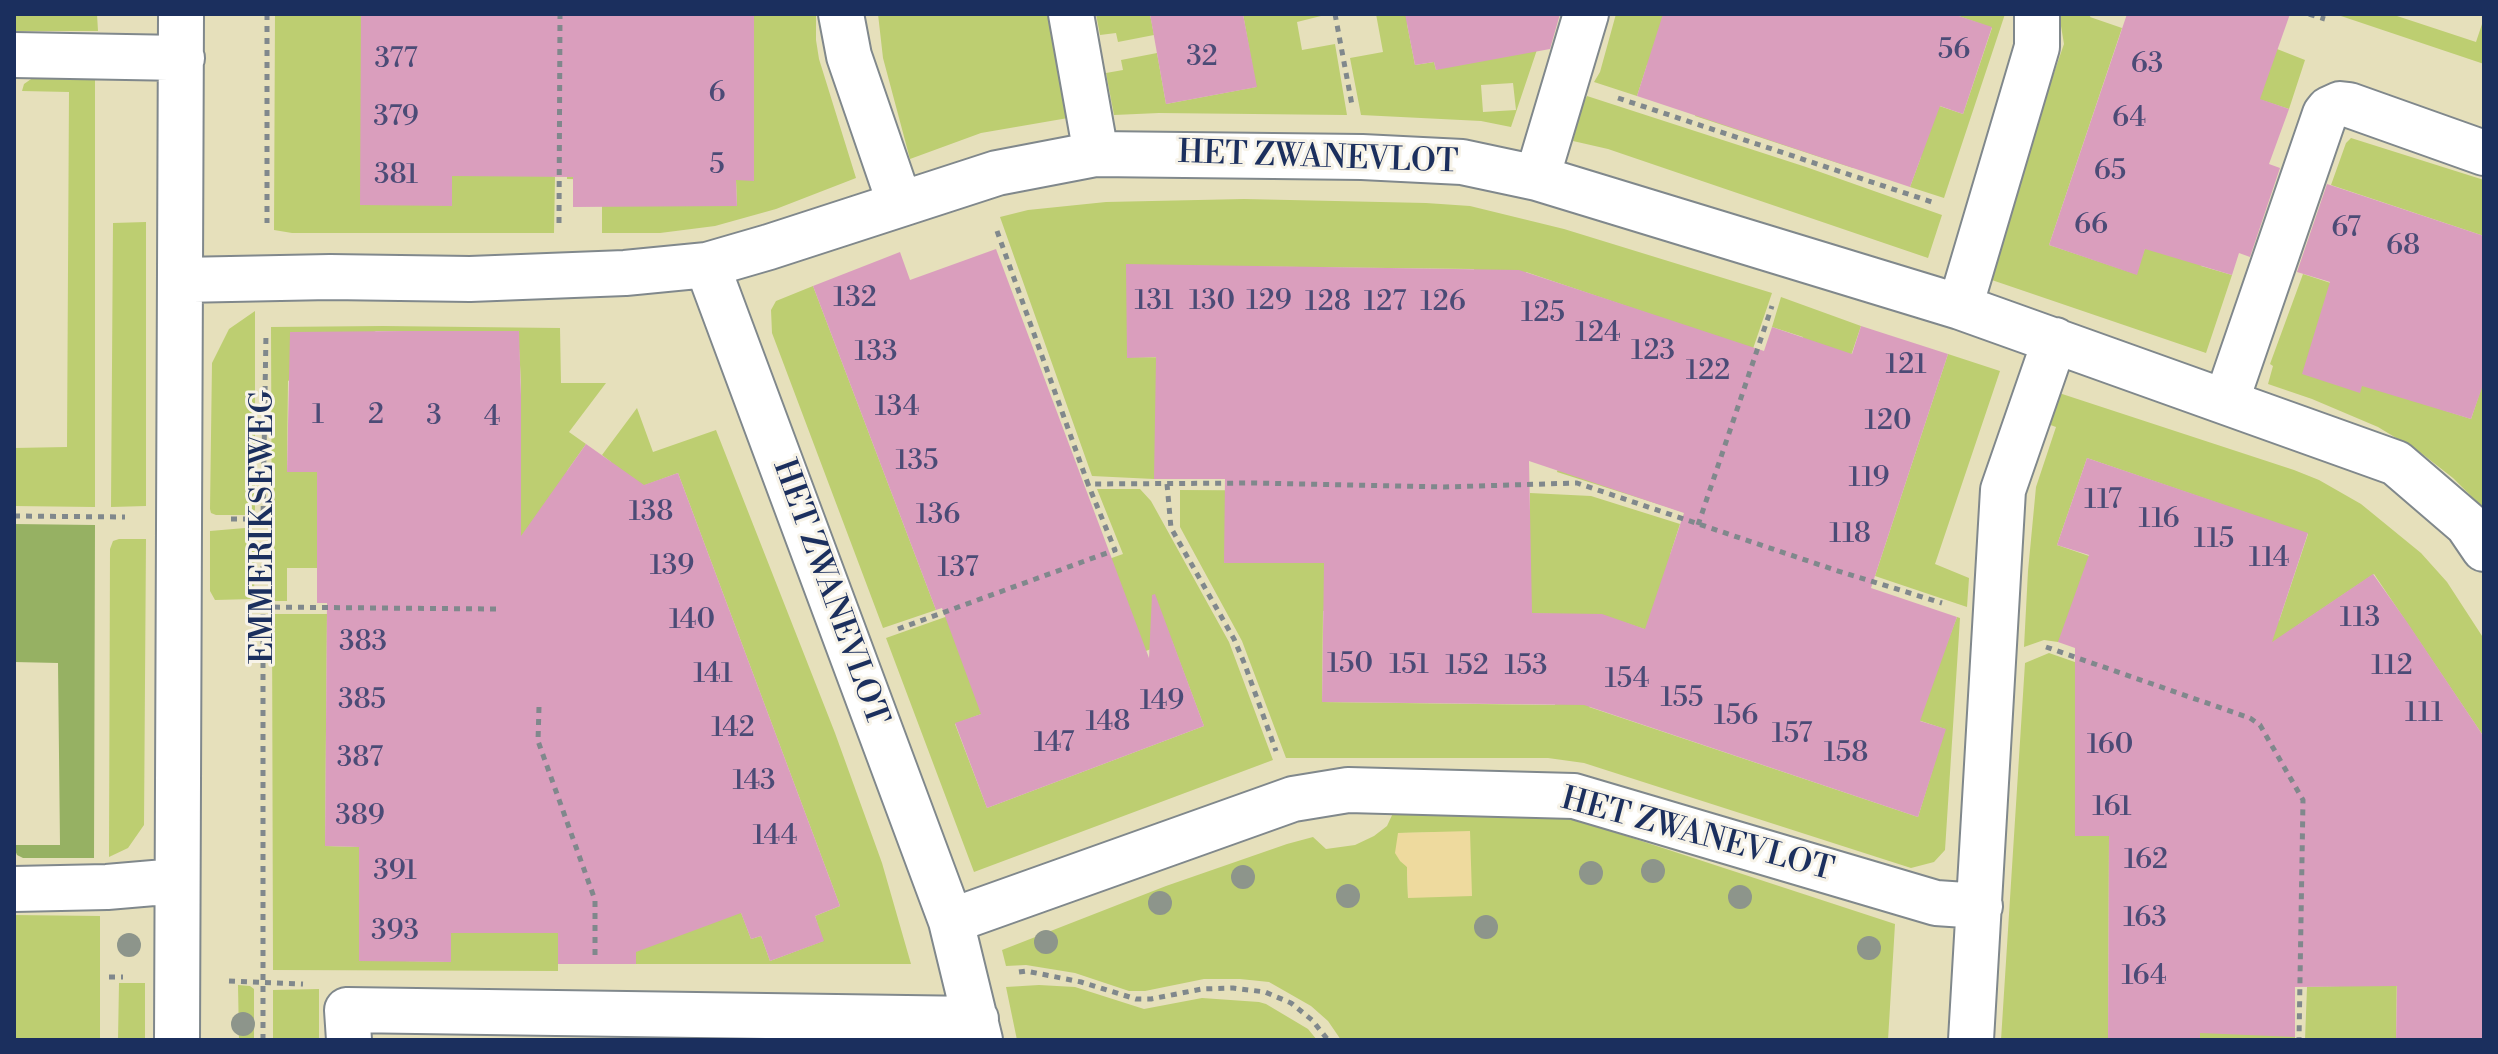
<!DOCTYPE html>
<html>
<head>
<meta charset="utf-8">
<style>
	body { margin:0 }
	#map { position:relative; width:2498px; height:1054px; overflow:hidden; background:#e6e0bb; font-family:"Libre Bodoni",serif }
	canvas { display:block }
	.frame { position:absolute; inset:0; border:16px solid #1b2f5e; pointer-events:none }
</style>
</head>
<body>
<div id="map">
<canvas width="2498" height="1054"></canvas>
<div class="frame"></div>
</div>
<script>
const context = document.querySelector('canvas').getContext('2d');
context.lineJoin = 'round';
function paint(path, color) {
  context.fillStyle = color;
  context.fill(path, 'evenodd');
}
function shape(rows) {
  const path = new Path2D();
  for (const r of rows) {
    path.moveTo(r[0], r[1]);
    for (let i = 2; i < r.length; i += 2) path.lineTo(r[i], r[i + 1]);
  }
  return path;
}
function stroke(path, color, width, dash) {
  context.strokeStyle = color;
  context.lineWidth = width;
  context.lineCap = dash ? 'butt' : 'round';
  context.setLineDash(dash || []);
  context.stroke(path);
}
function label(font, color, halo, rows, align = 'center') {
  context.font = font + ' "Libre Bodoni",serif';
  context.lineWidth = 6;
  context.setLineDash([]);
  context.textBaseline = 'middle';
  context.strokeStyle = halo;
  context.fillStyle = color;
  for (const [text, x, y, turn = 0] of rows) {
    context.save();
    context.translate(x, y);
    context.rotate((+turn || 0) * Math.PI / 180);
    context.textAlign = isNaN(turn) ? turn : align;
    if (halo) context.strokeText(text, 0, 0);
    context.fillText(text, 0, 0);
    context.restore();
  }
}
paint(shape([
	[14,14,97,14,98,31,14,31],
	[275,14,361,14,361,205,452,148,555,177,554,233,292,233,274,230],
	[754,14,816,14,816,40,819,59,856,178,776,209,715,226,660,233,602,233,602,180,567,179,567,151,655,206,737,206,736,180],
	[878,14,1049,14,1068,118,981,133,910,159,883,58],
	[1096,14,1150,14,1154,35,1118,42,1116,33,1100,35],
	[1243,14,1329,14,1297,22,1302,50,1335,44,1347,115,1159,113,1114,115,1106,73,1123,70,1121,60,1157,53,1166,104,1256,87],
	[1376,14,1425,14,1407,24,1415,65,1434,62,1436,70,1549,14,1511,127,1481,121,1361,115,1350,58,1383,52],
	[1513,83,1516,110,1483,112,1481,85],
	[1616,14,1667,14,1963,114,1992,28,1953,14,2005,14,1944,198,1910,187,1921,157,1864,137,1853,168,1695,116,1704,83,1647,65,1637,96,1594,82,1600,72],
	[2059,14,2091,14,2090,17,2122,28,2049,245,2136,274,2212,52,2277,49,2305,60,2289,109,2258,99,2201,266,2232,275,2206,353,1983,277,2064,44],
	[2335,14,2391,14,2476,42,2484,18,2484,64],
	[34,77,95,77,95,507,14,506,14,448,67,447,69,92,22,91,24,84],
	[1587,96,1806,167,1942,215,1928,258,1608,149,1573,141,1581,107],
	[2351,138,2484,180,2484,236,2331,185,2346,143],
	[1244,199,1426,203,1470,206,1564,229,1772,293,1696,516,1557,472,1566,439,1269,479,1215,479,1215,445,1154,479,1092,476,1000,217,1028,210,1106,202],
	[1127,265,1474,269,1473,361,1127,357],
	[1526,272,1582,291,1691,328,1497,359],
	[146,222,146,506,111,507,113,223],
	[2303,274,2484,333,2484,509,2453,478,2421,453,2378,427,2312,399,2268,384,2273,366,2270,364],
	[2481,389,2471,419,2415,401],
	[813,286,936,610,883,628,772,333,771,310,776,301],
	[1781,297,1861,326,1786,547,1796,361,1803,337,1772,327],
	[255,311,255,510,248,515,216,515,211,513,210,509,212,363,229,329],
	[383,326,560,328,561,383,606,383,569,432,586,444,567,471,611,462,602,455,637,408,653,452,716,430,835,733,882,863,911,964,636,964,636,932,558,905,558,971,273,970,272,614,327,614,325,846,359,847,359,960,450,962,451,933,496,933,318,568,287,568,287,601,272,601,271,327],
	[376,331,518,331,521,382,521,474,493,474,317,519,317,472,287,471,288,381],
	[678,473,840,906,815,916,823,941,770,961,761,936,751,939,588,506],
	[1948,354,2000,371,1935,564,1969,578,1967,607,1875,576],
	[2053,391,2294,470,2319,480,2361,504,2421,553,2447,582,2484,639,2484,737,2374,574,2298,625,2398,894,2396,1040,2305,1040,2307,987,2340,986,2100,622,2058,642,2044,640,2024,647,2028,571,2036,487,2056,427,2042,422],
	[2087,458,2308,534,2279,621,2057,545],
	[1097,489,1140,489,1151,501,1229,642,1273,760,974,872,886,638,1123,554],
	[1172,641,1204,726,987,808,955,724],
	[1180,490,1355,491,1530,526,1530,493,1591,496,1680,524,1670,555,1945,648,1957,617,1960,618,1945,850,1934,862,1911,868,1584,763,1548,758,1286,758,1242,641,1180,527],
	[1323,611,1556,614,1555,705,1322,702],
	[1617,620,1945,729,1918,817,1589,707],
	[245,528,255,533,254,599,215,600,210,591,210,531],
	[119,539,146,539,144,825,128,848,109,857,110,549,113,541],
	[2049,653,2135,683,2295,976,2295,1040,2200,1040,2075,716,2075,835,2109,836,2108,1040,2001,1040,2025,663],
	[1393,813,1559,814,1895,924,1888,1040,1341,1040,1328,1021,1311,1006,1269,982,1240,979,1204,979,1145,991,1129,991,1075,973,1026,965,1006,966,1002,950,1166,886,1287,844,1313,837,1326,849,1355,845,1374,836,1387,826],
	[1470,832,1408,898,1407,867,1398,833],
	[14,915,100,916,100,1040,14,1040],
	[119,983,145,983,145,1040,118,1040],
	[238,985,250,986,254,989,254,1040,239,1040],
	[1039,985,1075,987,1144,1009,1202,998,1259,1002,1266,1004,1308,1029,1317,1040,1017,1040,1006,987],
	[319,989,319,1040,273,1040,273,990]
]), '#bdce71');
paint(shape([
	[14,524,95,525,94,858,23,858,17,855,15,850,15,845,60,845,58,663,14,662]
]), '#96b163');
paint(shape([
	[1470,831,1472,896,1408,898,1407,867,1400,861,1395,853,1398,833]
]), '#eeda9e');
paint(shape([
	[361,14,754,14,754,181,736,180,737,206,573,207,573,177,452,176,452,206,360,205],
	[1150,14,1243,14,1257,87,1166,104],
	[1405,14,1560,14,1550,49,1436,70,1434,62,1415,65],
	[1663,14,1953,14,1992,27,1963,114,1940,106,1910,187,1637,96],
	[2127,14,2290,14,2260,99,2289,109,2269,164,2280,168,2250,257,2239,253,2232,275,2145,249,2137,275,2049,245],
	[2327,184,2484,236,2484,382,2471,419,2362,386,2360,393,2302,374,2330,282,2297,272],
	[996,249,1149,658,1152,595,1155,594,1204,726,987,808,955,723,981,714,942,608,936,610,813,286,900,252,910,280],
	[1126,264,1519,270,1764,351,1772,327,1852,354,1861,326,1948,354,1871,588,1957,617,1920,721,1946,729,1918,817,1584,705,1322,702,1324,563,1224,563,1225,479,1154,479,1156,357,1127,358],
	[1529,461,1684,513,1645,629,1602,614,1532,613],
	[405,331,519,331,521,396,521,536,586,444,644,485,678,473,840,906,815,916,824,941,770,961,761,936,751,939,741,913,636,952,636,964,558,964,558,933,451,933,451,962,359,961,359,847,325,846,327,603,317,603,317,472,287,472,290,332],
	[2087,458,2308,533,2272,642,2373,574,2407,622,2484,737,2484,1040,2396,1040,2397,986,2295,987,2295,1037,2200,1033,2200,1040,2108,1040,2109,836,2075,836,2075,648,2058,642,2089,555,2057,545]
]), '#da9ebd');
const minor = shape([
	[841,14,849,56,900,204],
	[1071,14,1096,154],
	[14,55,182,58],
	[1537,178,1586,14],
	[707,265,951,921,980,1040],
	[181,280,330,277,470,279,625,273,707,265,769,247,997,173,1096,154,1362,157,1462,162,1537,178,1960,307,2396,463,2467,524,2484,549],
	[1960,307,2037,47,2037,14],
	[2226,402,2325,114,2329,109,2340,104,2349,105,2484,153],
	[14,889,107,887,177,881],
	[951,921,1293,799,1348,790,1574,796,1936,903,1980,906],
	[177,1040,181,14],
	[349,1040,347,1010,976,1019],
	[1971,1040,2003,490,2055,340]
]);
stroke(minor, '#80888c', 48);
stroke(shape([
	[267,14,267,223],
	[1335,14,1352,105],
	[2309,14,2325,19],
	[1618,98,1935,203],
	[559,223,560,14],
	[997,231,1088,484,1255,483,1444,487,1577,483,1835,570,1942,603],
	[1167,484,1171,528,1234,639,1245,665,1276,751],
	[14,516,125,517],
	[231,519,263,519],
	[1698,525,1772,306],
	[262,607,496,609],
	[898,629,1115,550,1088,484],
	[2046,647,2250,718,2260,725,2303,800,2299,1040],
	[539,707,538,741,595,900,595,959],
	[1019,972,1026,971,1081,982,1136,999,1151,999,1202,989,1233,988,1265,992,1291,1003,1312,1020,1328,1040],
	[109,977,123,977],
	[229,981,303,984],
	[263,1040,263,519,266,333]
]), '#80888c', 5, [6, 6]);
stroke(minor, '#fff', 44);
context.fillStyle = '#8d958b';
for (const [x, y] of [
	[1653,871],
	[1591,873],
	[1243,877],
	[1348,896],
	[1740,897],
	[1160,903],
	[1486,927],
	[1046,942],
	[129,945],
	[1869,948],
	[243,1024]
]) {
  context.beginPath();
  context.arc(x, y, 12, 0, 2 * Math.PI);
  context.fill();
}
label('28px', '#4b4b76', null, [
	["56",1954,51],
	["32",1202,58],
	["377",396,60],
	["63",2147,65],
	["6",717,94],
	["379",396,118],
	["64",2129,119],
	["5",717,166],
	["65",2110,172],
	["381",396,176],
	["66",2091,226],
	["67",2346,229],
	["68",2403,247],
	["132",855,299],
	["131",1154,302],
	["130",1212,302],
	["129",1269,302],
	["128",1328,303],
	["127",1385,303],
	["126",1443,303],
	["125",1543,314],
	["124",1598,334],
	["123",1653,352],
	["133",876,353],
	["121",1906,366],
	["122",1708,372],
	["134",897,408],
	["1",318,416],
	["2",376,416],
	["3",434,417],
	["4",492,418],
	["120",1888,422],
	["135",917,462],
	["119",1869,479],
	["117",2103,501],
	["138",651,513],
	["136",938,516],
	["116",2159,520],
	["118",1850,535],
	["115",2214,540],
	["114",2269,559],
	["139",672,567],
	["137",958,569],
	["113",2360,619],
	["140",692,621],
	["383",363,643],
	["150",1350,665],
	["151",1409,666],
	["152",1467,667],
	["153",1526,667],
	["112",2392,667],
	["141",713,675],
	["154",1627,680],
	["155",1682,699],
	["385",362,701],
	["149",1162,702],
	["111",2424,714],
	["156",1736,717],
	["148",1108,723],
	["142",733,729],
	["157",1792,735],
	["147",1054,744],
	["160",2110,746],
	["158",1846,754],
	["387",360,759],
	["143",754,782],
	["161",2112,808],
	["389",360,817],
	["144",775,837],
	["162",2146,861],
	["391",395,872],
	["163",2145,919],
	["393",395,932],
	["164",2144,977]
]);
label('32px', '#1b2f5e', '#f7f3e8', [
	["HET ZWANEVLOT",1318,159,2],
	["EMMERIKSEWEG",264,527,-90],
	["HET ZWANEVLOT",829,593,70],
	["HET ZWANEVLOT",1697,836,15]
]);
</script>
</body>
</html>
